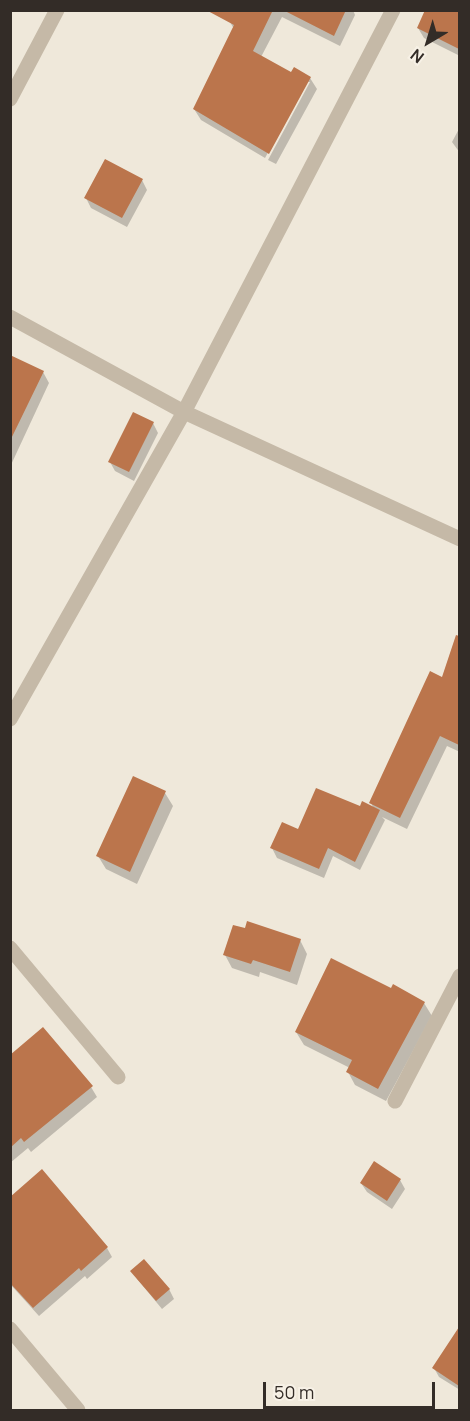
<!DOCTYPE html>
<html>
<head>
<meta charset="utf-8">
<style>
	body { margin:0 }
	#map { position:relative; width:470px; height:1421px; overflow:hidden; background:#efe8da; font-family:Manrope,sans-serif }
	canvas { display:block }
	.frame { position:absolute; inset:0; border:12px solid #332c27; pointer-events:none }
	.north { position:absolute; left:398px; top:12px; width:60px; height:60px; -webkit-text-stroke:4px #f7f1e6; paint-order:stroke; rotate:218deg; font-size:16px; font-weight:700; line-height:24px; text-align:center; color:#332c27 }
	.north::after { content:''; display:block; margin:auto; width:21px; height:27px; background:#332c27; clip-path:polygon(50% 0,100% 100%,50% 72%,0 100%) }
	.scale { position:absolute; left:263px; top:1382px; width:172px; height:27px; box-sizing:border-box; border:3px solid #332c27; border-top:0; padding-left:8px; font-size:18px; line-height:21px; white-space:nowrap; color:#332c27; -webkit-text-stroke:4px #f7f1e6; paint-order:stroke }
</style>
</head>
<body>
<div id="map">
<canvas width="470" height="1421"></canvas>
<div class="frame"></div>
<div class="north">N</div>
<div class="scale">50 m</div>
</div>
<script>
const context = document.querySelector('canvas').getContext('2d');
context.lineJoin = 'round';
function paint(path, color) {
  context.fillStyle = color;
  context.fill(path, 'evenodd');
}
function shape(rows) {
  const path = new Path2D();
  for (const r of rows) {
    path.moveTo(r[0], r[1]);
    for (let i = 2; i < r.length; i += 2) path.lineTo(r[i], r[i + 1]);
  }
  return path;
}
function stroke(path, color, width, dash) {
  context.strokeStyle = color;
  context.lineWidth = width;
  context.lineCap = dash ? 'butt' : 'round';
  context.setLineDash(dash || []);
  context.stroke(path);
}
paint(shape([
	[236,10,353,10,355,15,340,46,282,17,261,57,292,74,310,78,317,89,276,164,268,160,310,82,307,82,265,158,201,120,194,109,234,29,230,22],
	[450,10,460,15,460,56,424,38,418,28],
	[460,127,460,153,452,142],
	[142,180,147,190,127,227,91,208,86,198],
	[10,362,43,372,49,383,10,467],
	[153,423,158,433,134,481,115,471,110,462],
	[459,634,460,752,447,746,407,829,382,817,385,820,360,870,333,856,324,878,277,858,272,848,299,831,361,808,374,809,371,803,443,679],
	[165,793,173,806,137,884,106,869,98,856],
	[300,940,307,954,297,985,260,972,259,977,232,968,225,955],
	[392,990,424,1003,432,1016,386,1101,355,1085,348,1072,350,1068,304,1045,296,1032],
	[10,1057,91,1087,97,1097,31,1152,28,1148,10,1163],
	[400,1180,405,1189,392,1209,367,1192,361,1183],
	[10,1247,107,1248,112,1257,87,1279,85,1276,39,1316,10,1284],
	[132,1271,169,1289,174,1299,162,1309,138,1280],
	[452,1341,460,1346,460,1390,439,1377,434,1368]
]), '#0003');
paint(shape([
	[206,10,273,10,253,51,291,72,294,67,311,77,269,154,193,109,234,25],
	[283,10,346,10,334,36],
	[425,10,459,10,459,49,417,28],
	[105,159,143,179,122,218,84,198],
	[10,355,44,371,10,441],
	[133,412,154,422,129,472,108,462],
	[456,635,459,636,459,745,440,736,400,818,369,803,430,671,442,677],
	[133,776,166,791,130,872,96,856],
	[316,788,360,806,362,801,380,810,355,862,328,848,319,869,270,848,282,822,298,829],
	[247,921,301,939,290,972,253,960,251,964,223,955,233,925,245,928],
	[331,958,391,988,393,984,425,1002,378,1089,346,1072,352,1060,295,1032],
	[43,1027,93,1086,24,1142,21,1138,10,1148,10,1055],
	[374,1161,401,1179,387,1201,360,1183],
	[42,1169,108,1247,81,1271,79,1268,33,1308,10,1283,10,1197],
	[144,1259,170,1289,156,1301,130,1271],
	[459,1327,459,1386,432,1368]
]), '#bb754c');
stroke(shape([
	[10,99,57,10],
	[10,317,184,412,460,539],
	[10,719,184,412,393,10],
	[10,948,118,1077],
	[395,1101,460,976],
	[10,1329,78,1410]
]), '#c5b9a7', 15);
</script>
</body>
</html>
